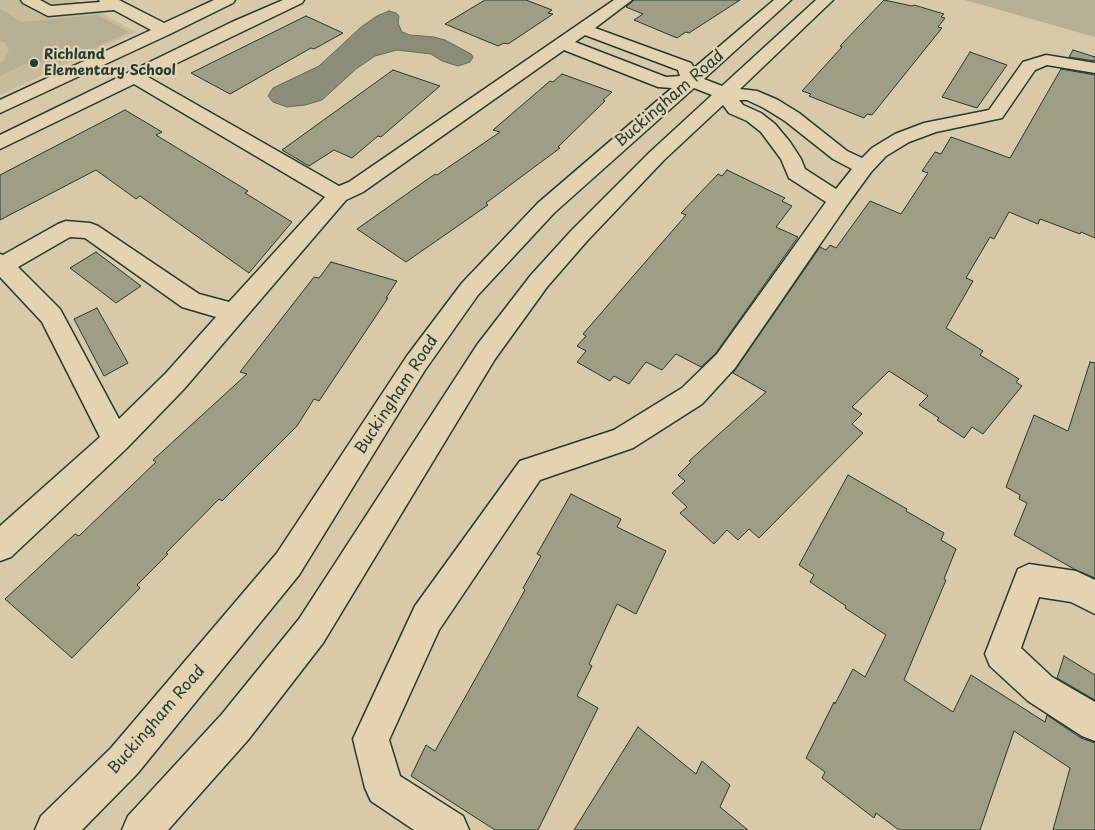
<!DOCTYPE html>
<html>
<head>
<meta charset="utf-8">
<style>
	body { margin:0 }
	canvas { display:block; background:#d9c9a8 }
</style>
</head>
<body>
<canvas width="1095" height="830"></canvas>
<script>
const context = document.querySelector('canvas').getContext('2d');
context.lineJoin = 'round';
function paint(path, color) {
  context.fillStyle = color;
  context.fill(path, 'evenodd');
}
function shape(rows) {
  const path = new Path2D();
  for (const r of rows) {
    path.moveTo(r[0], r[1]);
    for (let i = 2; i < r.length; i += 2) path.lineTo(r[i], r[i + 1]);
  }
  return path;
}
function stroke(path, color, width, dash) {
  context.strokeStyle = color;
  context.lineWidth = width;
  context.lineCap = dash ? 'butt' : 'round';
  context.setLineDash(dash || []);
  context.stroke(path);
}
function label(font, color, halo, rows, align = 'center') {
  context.font = font + ' "Playpen Sans",sans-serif';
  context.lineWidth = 4.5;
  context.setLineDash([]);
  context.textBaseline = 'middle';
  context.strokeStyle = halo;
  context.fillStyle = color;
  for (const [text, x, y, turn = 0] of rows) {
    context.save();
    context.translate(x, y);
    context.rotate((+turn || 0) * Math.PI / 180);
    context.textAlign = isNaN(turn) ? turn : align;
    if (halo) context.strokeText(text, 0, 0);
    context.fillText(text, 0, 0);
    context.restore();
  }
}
paint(shape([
	[0,0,77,0,136,32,0,95]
]), '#c8bc9d');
paint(shape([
	[965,0,1095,0,1095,37],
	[0,9,22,22,97,15,129,32,65,62,25,64,0,76,0,63,4,61,9,50,5,43,0,41]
]), '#b6af93');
const water = shape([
	[389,11,396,13,399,16,398,23,402,32,410,35,434,37,445,40,471,54,473,57,470,62,458,66,442,61,431,54,397,50,375,56,356,69,322,100,305,105,287,107,273,102,268,96,273,88,319,66,361,27,377,16,389,11]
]);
paint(water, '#8b8d77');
stroke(water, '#606d5c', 1);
const building = shape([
	[485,0,526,0,552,10,548,13,553,14,508,44,504,43,498,46,445,24,485,0],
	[634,0,740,0,689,33,686,32,677,38,634,20,643,14,626,7,634,0],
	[884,0,912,6,914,5,944,14,941,17,945,18,938,27,942,28,872,115,867,114,864,118,809,96,811,94,802,91,842,47,840,46,884,0],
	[306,16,343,33,314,49,311,48,230,94,191,73,306,16],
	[1073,50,1095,57,1095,61,1069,57,1073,50],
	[970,52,1007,65,977,108,942,97,970,52],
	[1061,69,1095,75,1095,238,1081,232,1080,234,1040,219,1038,224,1009,212,994,239,990,237,966,278,973,281,946,328,983,351,980,355,1019,379,1016,382,1022,386,983,434,972,427,964,438,937,420,939,418,919,405,928,396,889,371,852,407,862,414,852,424,863,433,759,538,749,529,738,540,727,530,714,544,680,513,687,507,672,493,685,481,678,475,691,462,689,461,766,392,733,373,820,247,826,250,830,245,836,248,870,201,901,214,928,173,922,171,935,152,941,154,951,137,1010,158,1061,69],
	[393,70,440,86,381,137,378,136,352,158,334,150,309,166,282,150,393,70],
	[562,74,612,92,603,100,605,101,558,147,560,148,486,203,488,205,406,262,357,229,435,174,437,175,500,132,493,130,550,81,553,82,562,74],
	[125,110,162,132,156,135,248,191,245,193,292,222,249,273,140,196,136,199,96,170,0,220,0,175,125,110],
	[727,170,785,198,782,201,792,206,776,227,798,237,716,353,701,367,676,354,662,370,646,362,629,384,614,376,610,381,577,362,586,351,577,346,586,336,583,334,686,215,681,213,718,174,722,176,727,170],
	[96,252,141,286,116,303,70,268,96,252],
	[331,262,397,281,386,298,388,298,319,401,314,399,297,426,222,501,219,499,166,553,168,554,137,585,140,588,72,658,5,599,75,534,79,536,156,462,153,460,247,374,240,372,314,277,319,278,331,262],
	[97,308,128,363,104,376,74,319,97,308],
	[1090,362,1095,363,1095,578,1074,569,1014,535,1027,503,1019,499,1020,495,1006,487,1034,415,1068,431,1090,362],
	[848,475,907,509,906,511,944,533,941,540,956,549,944,579,946,580,904,680,953,712,971,675,1045,722,1047,715,1081,738,1095,743,1095,830,1053,830,1070,768,1014,731,980,830,899,830,876,813,874,818,822,778,825,772,806,758,834,702,835,704,853,669,865,677,886,635,845,608,846,606,810,582,814,575,799,565,848,475],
	[571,494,621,519,617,527,666,551,636,614,617,604,589,664,592,666,577,696,598,708,538,830,495,830,411,776,426,745,435,751,525,590,523,588,541,556,537,554,571,494],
	[1064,656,1095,675,1095,700,1057,678,1064,656],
	[638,727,696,774,702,761,730,785,720,807,748,830,574,830,638,727]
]);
paint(building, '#9f9e84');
stroke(building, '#1f3d34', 1);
const minor = shape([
	[21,0,40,0,51,6,100,2,99,0,119,0,164,23,214,0,235,0,233,3,170,34,0,113,0,100,151,30,114,10,48,16,23,3,21,0],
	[283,0,304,0,302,3,148,77,339,186,349,182,614,0,632,0,595,28,691,63,694,68,774,0,791,0,704,79,722,86,816,0,833,0,740,89,757,91,778,100,799,113,847,151,862,158,872,148,895,134,924,123,989,110,1023,62,1046,55,1095,63,1095,73,1047,65,1035,70,1002,118,936,132,909,142,886,156,871,172,847,205,735,368,702,404,633,448,540,480,439,630,389,740,400,776,463,816,469,830,414,830,371,801,365,788,353,739,415,606,520,461,614,430,682,388,717,354,826,202,789,178,781,159,761,132,747,121,729,113,723,105,664,160,587,241,547,287,495,359,323,643,248,740,168,830,122,830,128,816,222,714,299,619,477,345,531,275,571,231,650,152,712,95,694,88,554,213,478,295,425,370,299,575,137,774,82,830,35,830,41,816,111,748,277,553,407,356,462,283,538,203,672,88,658,87,564,50,363,192,346,200,184,389,126,449,11,557,0,561,0,526,100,437,42,322,0,277,0,254,3,255,58,224,66,221,90,223,98,226,199,294,229,302,325,197,134,84,0,149,0,135,232,22,283,0],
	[585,35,678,70,680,76,666,77,575,42,585,35],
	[739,100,747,100,764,108,785,121,833,159,852,169,836,189,805,169,801,159,790,142,775,124,761,113,743,105,739,100],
	[70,237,85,238,182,307,216,317,166,373,119,419,60,309,18,267,70,237],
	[1029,564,1076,571,1095,580,1095,614,1071,602,1039,597,1021,648,1052,677,1095,702,1095,741,1082,736,1028,701,990,666,985,654,1018,569,1029,564]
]);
stroke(minor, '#1f3d34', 3);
paint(minor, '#e5d2b0');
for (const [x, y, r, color] of [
	[34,63,5,"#1f3d34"]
]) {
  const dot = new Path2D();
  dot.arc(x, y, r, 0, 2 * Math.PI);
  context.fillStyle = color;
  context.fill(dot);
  stroke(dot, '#e5d2b0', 2);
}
label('bold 14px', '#1f3d34', '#e5d2b0', [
	["Richland",44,55],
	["Elementary School",44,71]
], 'left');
label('16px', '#1f3d34', '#e5d2b0', [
	["Buckingham Road",670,99,-41],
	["Buckingham Road",397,395,-57],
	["Buckingham Road",157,720,-49]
]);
</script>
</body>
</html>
